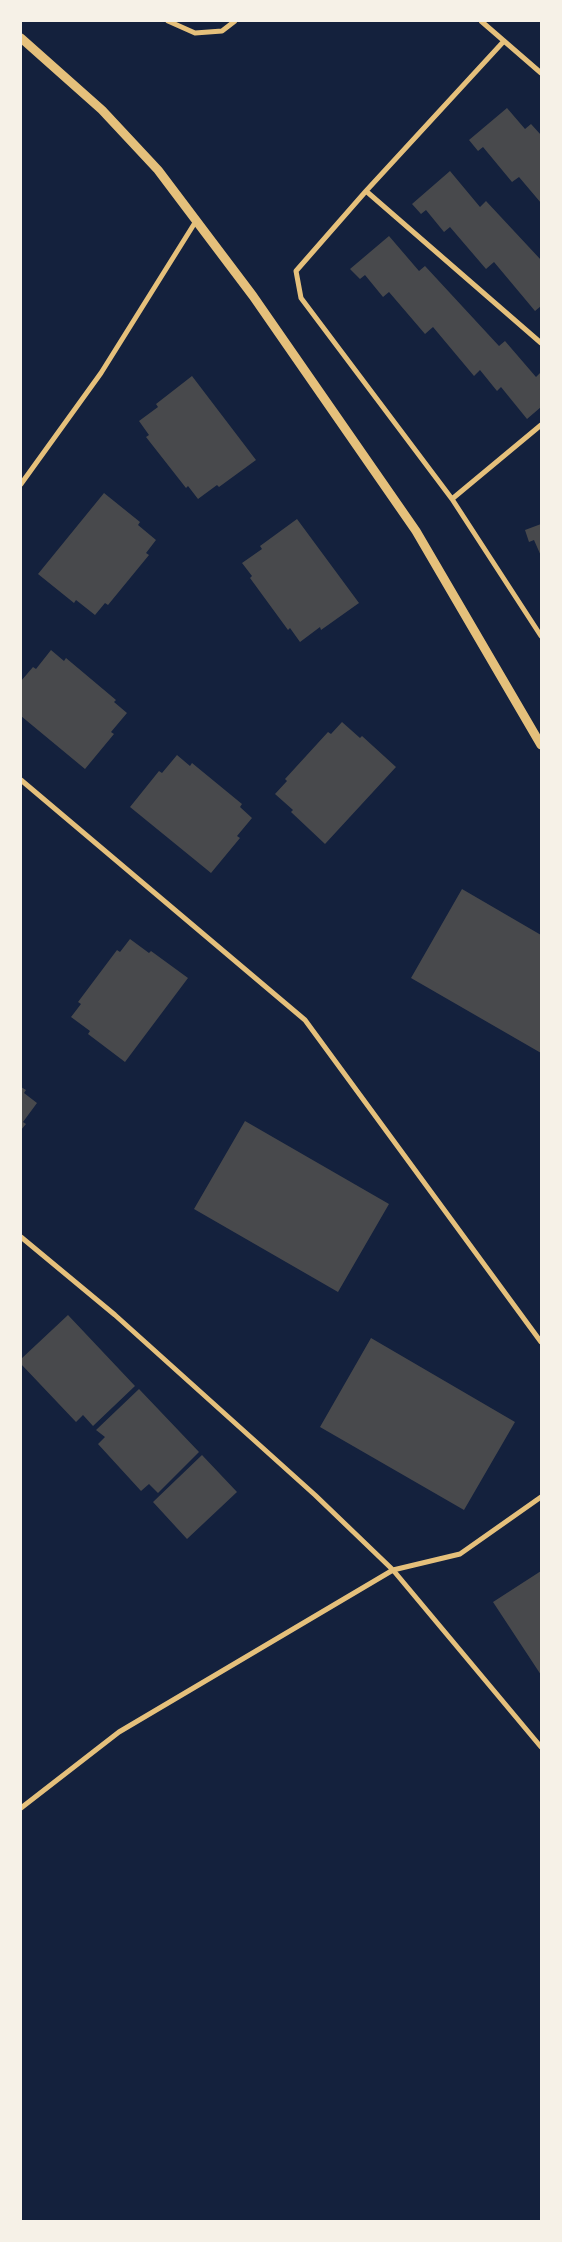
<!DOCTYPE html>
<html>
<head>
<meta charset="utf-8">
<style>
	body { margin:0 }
	#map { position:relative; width:562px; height:2242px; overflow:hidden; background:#14213d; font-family:"Titillium Web",sans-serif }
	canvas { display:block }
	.frame { position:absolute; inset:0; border:22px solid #f6f1e7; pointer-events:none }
</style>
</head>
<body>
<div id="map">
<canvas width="562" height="2242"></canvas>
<div class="frame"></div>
</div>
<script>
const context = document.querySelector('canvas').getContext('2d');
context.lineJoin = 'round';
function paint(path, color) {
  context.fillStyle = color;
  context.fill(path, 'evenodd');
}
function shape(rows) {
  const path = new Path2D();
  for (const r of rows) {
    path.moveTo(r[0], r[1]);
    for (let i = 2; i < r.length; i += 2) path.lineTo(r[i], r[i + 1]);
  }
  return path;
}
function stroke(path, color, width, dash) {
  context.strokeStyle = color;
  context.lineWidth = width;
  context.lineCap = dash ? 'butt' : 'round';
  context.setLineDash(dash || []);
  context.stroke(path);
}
paint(shape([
	[507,108,525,129,531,124,541,135,541,203,519,177,512,182,483,147,478,151,469,140],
	[450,171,480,207,486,201,541,260,541,306,535,311,494,262,486,269,450,227,444,232,426,210,421,214,412,204],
	[389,236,419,271,425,266,499,346,505,341,536,377,541,372,541,407,527,419,501,387,497,391,480,370,474,376,433,327,425,334,389,292,383,297,365,275,360,279,350,269],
	[192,376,256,460,219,487,217,485,198,499,188,486,186,488,146,437,149,435,139,421,158,407,156,404],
	[104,493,140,522,138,525,156,540,146,553,149,555,108,605,105,603,95,615,76,600,74,603,38,574],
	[297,519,359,603,321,630,320,627,300,642,290,628,288,630,250,578,252,576,242,563,262,549,260,546],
	[541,524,541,556,534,540,529,542,525,530],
	[51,650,64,661,66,658,116,700,114,702,127,713,111,732,114,734,85,769,21,716,21,681,33,667,36,669],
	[342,722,360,738,362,736,396,767,325,844,291,812,293,810,275,794,287,781,285,779,328,732,331,734],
	[177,755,190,766,192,763,242,804,240,807,252,818,237,836,240,838,211,873,130,807,159,771,162,773],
	[462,889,541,935,541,1053,411,978],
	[130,939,149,953,151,951,188,978,125,1062,88,1034,90,1031,71,1017,81,1004,78,1002,117,950,120,952],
	[21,1087,26,1090,24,1093,37,1103,23,1122,26,1124,21,1130],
	[245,1121,389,1204,338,1292,194,1209],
	[68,1315,135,1386,93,1426,83,1415,76,1422,21,1364,21,1359],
	[371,1338,515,1422,464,1510,320,1427],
	[139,1389,199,1452,158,1493,149,1484,141,1491,98,1444,105,1437,96,1430],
	[202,1455,237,1492,187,1539,153,1502],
	[541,1571,541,1675,493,1602]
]), '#48494c');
stroke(shape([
	[168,21,195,33,222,31,235,21],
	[481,21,541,73],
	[504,41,366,191,296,271,301,298,452,499,541,636],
	[366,191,541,343],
	[21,484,101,373,196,221],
	[452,499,541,425],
	[21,780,305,1020,541,1342],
	[21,1237,115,1315,315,1495,393,1570,541,1747],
	[21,1808,119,1732,393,1570,460,1554,541,1497]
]), '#e5c07b', 5);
stroke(shape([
	[21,38,102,110,158,170,253,296,416,531,541,745]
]), '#e5c07b', 9);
</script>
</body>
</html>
